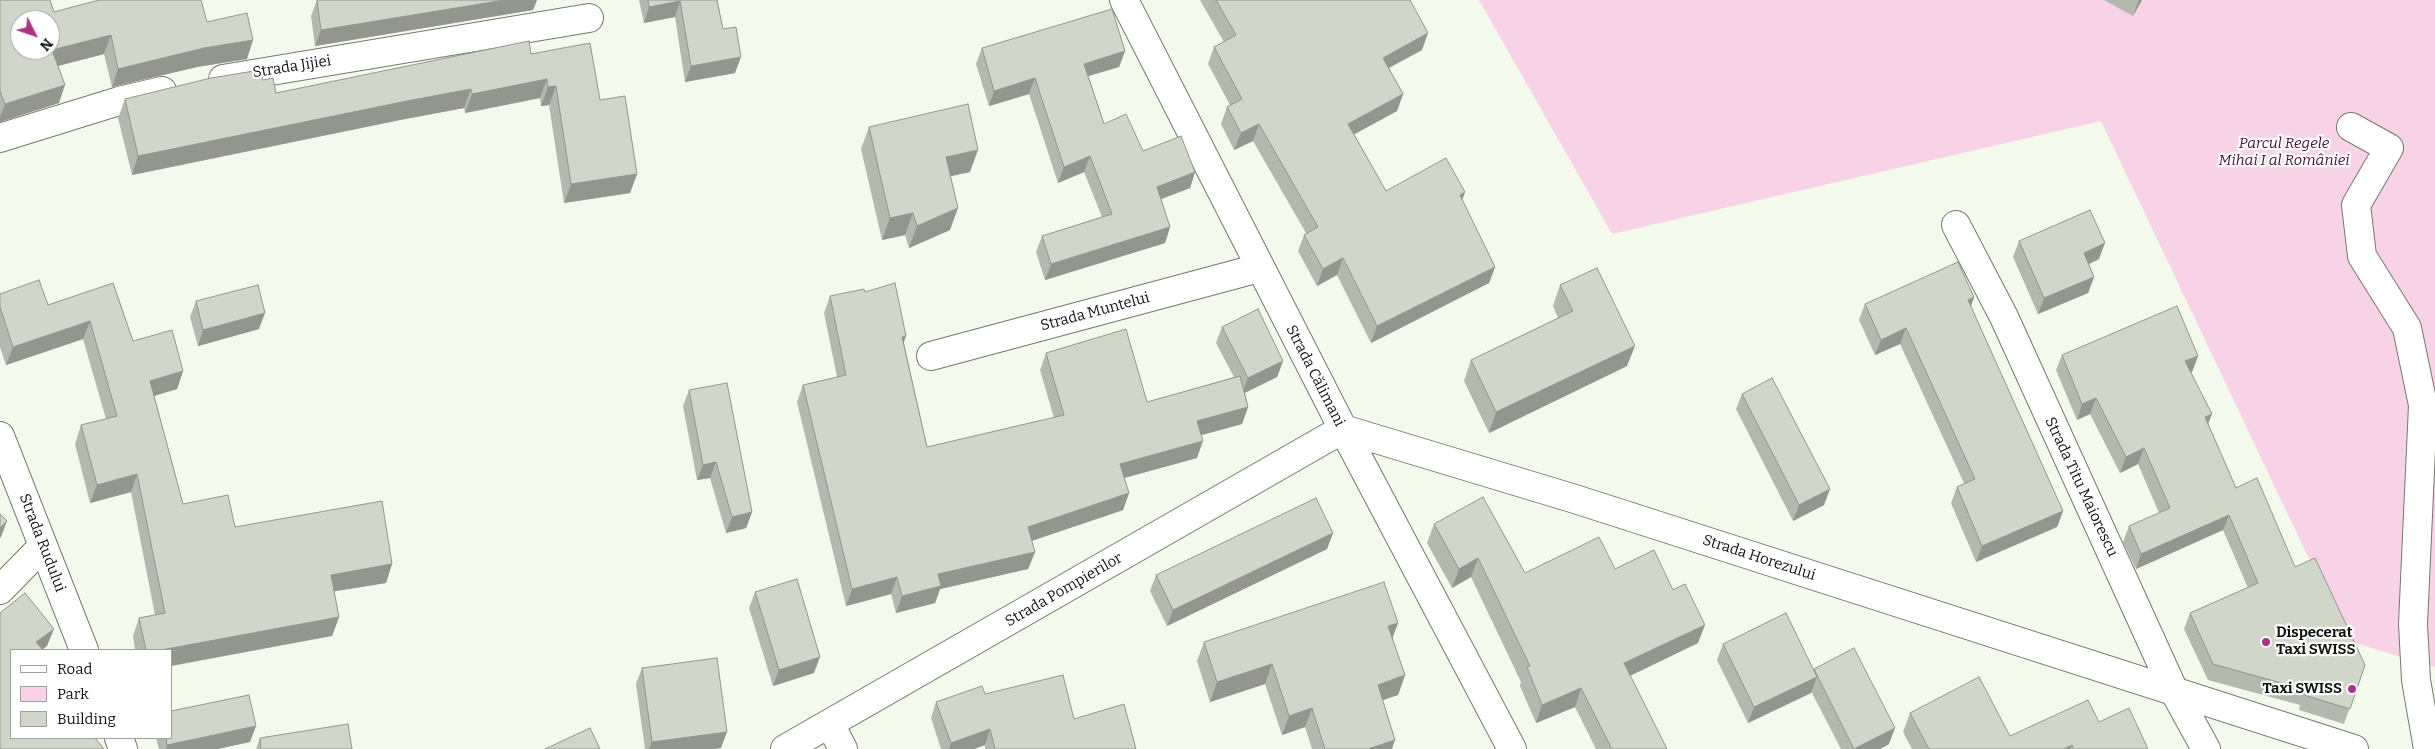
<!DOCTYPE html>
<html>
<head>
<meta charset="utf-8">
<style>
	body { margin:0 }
	#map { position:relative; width:2435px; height:749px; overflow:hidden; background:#f3faeb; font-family:Bitter,serif }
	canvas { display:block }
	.legend { position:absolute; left:10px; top:649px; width:162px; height:90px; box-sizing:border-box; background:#fff; border:1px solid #a0a19f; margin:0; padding:6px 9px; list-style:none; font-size:15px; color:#11140f }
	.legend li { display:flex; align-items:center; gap:10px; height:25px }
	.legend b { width:25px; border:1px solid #a0a19f }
	.north { position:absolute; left:10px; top:10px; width:50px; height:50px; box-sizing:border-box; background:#fff; border:1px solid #a0a19f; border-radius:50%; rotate:131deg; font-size:14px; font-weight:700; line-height:20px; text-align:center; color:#11140f }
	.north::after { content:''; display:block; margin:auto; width:18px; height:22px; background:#ad3387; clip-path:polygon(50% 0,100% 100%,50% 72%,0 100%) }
</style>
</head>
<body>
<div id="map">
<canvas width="2435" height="749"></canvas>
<ul class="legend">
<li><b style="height:6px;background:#fff"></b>Road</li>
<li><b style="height:14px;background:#f8d3e8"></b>Park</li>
<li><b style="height:14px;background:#d0d7c9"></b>Building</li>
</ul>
<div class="north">N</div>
</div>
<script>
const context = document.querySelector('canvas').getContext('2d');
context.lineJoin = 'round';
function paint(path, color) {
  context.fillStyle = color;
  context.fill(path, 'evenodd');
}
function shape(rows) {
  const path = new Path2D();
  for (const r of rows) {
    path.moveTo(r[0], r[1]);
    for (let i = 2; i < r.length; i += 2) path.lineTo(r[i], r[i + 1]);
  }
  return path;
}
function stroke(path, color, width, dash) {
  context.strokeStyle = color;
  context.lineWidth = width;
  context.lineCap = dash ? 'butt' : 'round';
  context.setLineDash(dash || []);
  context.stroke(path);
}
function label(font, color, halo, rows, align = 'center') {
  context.font = font + ' Bitter,serif';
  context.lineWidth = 4.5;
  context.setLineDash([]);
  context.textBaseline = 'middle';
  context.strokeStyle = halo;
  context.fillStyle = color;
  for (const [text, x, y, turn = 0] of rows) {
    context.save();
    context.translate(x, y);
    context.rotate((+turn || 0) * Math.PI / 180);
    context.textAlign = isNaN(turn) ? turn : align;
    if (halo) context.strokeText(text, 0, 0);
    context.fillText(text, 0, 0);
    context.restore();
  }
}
paint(shape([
	[1479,0,2435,0,2435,667,2348,641,2101,121,1612,234]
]), '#f8d3e8');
const minor = shape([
	[1124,0,1343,429,1512,749],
	[223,79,589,18],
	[2351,127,2389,148,2356,205,2362,256,2407,328,2423,405,2413,624,2416,680,2428,749],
	[0,138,119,101,162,91],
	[1956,225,2004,317,2174,691,2206,749],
	[931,356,1259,268],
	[1343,429,1575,499,2354,749],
	[0,590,43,546],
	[830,724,843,749],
	[785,749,1343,429]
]);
const major = shape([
	[0,436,84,650],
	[119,738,123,749]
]);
stroke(minor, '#73796c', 30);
stroke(major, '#73796c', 30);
stroke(minor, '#fff', 28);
stroke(major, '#fff', 28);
paint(shape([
	[0,0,54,12,207,22,247,59,197,67,112,87,104,54,58,66,59,103,0,122],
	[317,0,537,0,533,10,315,46,311,16],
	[639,0,717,0,723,29,735,73,685,82,675,17,644,23],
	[1200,0,1410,0,1422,50,1389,68,1403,94,1397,111,1354,134,1386,191,1465,192,1462,200,1495,267,1489,283,1371,343,1337,275,1317,286,1298,251,1304,235,1306,233,1253,141,1234,150,1221,124,1227,107,1230,105,1208,64,1214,47,1224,42],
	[2104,0,2142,0,2133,16],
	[982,48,1125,51,1119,67,1088,76,1104,124,1143,151,1195,172,1190,188,1161,199,1170,227,1165,243,1045,280,1036,252,1042,236,1102,217,1084,172,1058,183,1029,94,989,106,976,64],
	[531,54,600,100,637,174,630,193,564,203,549,105,541,106,540,98,465,113,464,108,400,120,132,175,118,118,125,99,263,80,276,93],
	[869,127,970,172,950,176,950,230,909,248,905,235,882,240,861,149],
	[2019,241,2099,259,2089,264,2094,277,2088,293,2038,314,2013,257],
	[113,283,133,341,183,371,177,389,154,396,183,504,235,527,392,564,386,583,334,591,339,617,332,636,171,650,135,650,133,636,139,618,155,615,131,492,90,503,75,444,81,425,106,419,83,339,6,365,0,347,0,294,48,305],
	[1560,285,1627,366,1489,433,1464,381,1471,360,1558,318,1553,306],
	[865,292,904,343,927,447,1054,418,1040,370,1046,353,1147,402,1234,377,1216,343,1222,327,1283,361,1277,377,1245,393,1248,407,1242,424,1201,435,1197,458,1124,478,1129,493,1123,510,1032,541,1035,552,1028,569,940,589,935,603,896,613,891,594,846,606,797,402,803,385,837,377,824,313,830,296],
	[1974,297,1971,307,2063,511,2057,527,1976,562,1951,503,1957,487,1964,483,1900,344,1875,355,1859,320,1865,304],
	[196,301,259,329,198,346,190,317],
	[2062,355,2198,356,2192,372,2191,372,2208,424,2236,488,2295,567,2365,665,2344,724,2299,710,2300,705,2208,680,2184,629,2190,613,2248,588,2223,530,2136,569,2123,542,2129,526,2159,513,2138,464,2120,473,2090,414,2077,420,2056,370],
	[689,390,752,512,746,528,726,533,710,478,697,480,683,406],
	[1742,394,1824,505,1793,521,1736,409],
	[1434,524,1525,573,1615,569,1698,643,1630,676,1667,749,1596,749,1575,707,1536,723,1520,686,1521,682,1471,577,1452,588,1427,543],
	[1333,533,1327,549,1167,626,1150,591,1156,575],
	[755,592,814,673,773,686,749,608],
	[1398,623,1392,638,1405,675,1398,695,1382,700,1392,749,1312,749,1305,727,1282,735,1265,684,1210,702,1197,661,1204,642],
	[1723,644,1813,670,1814,669,1889,744,1880,749,1841,749,1811,691,1811,693,1748,723,1717,660],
	[642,668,721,748,713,749,645,749,636,684],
	[985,694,1074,719,1136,749,985,749,985,745,974,749,941,749,931,718,936,702],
	[1910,713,2010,736,2099,722,2148,749,1912,749,1903,732],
	[156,738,171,738,250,742,217,749,159,749],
	[260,738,352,749,256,749]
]), '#b3b9ad');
paint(shape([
	[505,0,537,0,533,10,315,46,321,30],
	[2139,0,2142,0,2133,16],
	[680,1,675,17,644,23,649,7],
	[1428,33,1422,50,1377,74,1383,58],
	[111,35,104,54,46,69,52,50],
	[253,40,247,59,197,67,112,87,118,69,204,48],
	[1125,51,1119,67,1078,79,1084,64],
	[741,57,735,73,685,82,691,66],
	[1035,78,1029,94,989,106,994,91],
	[547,79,540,98,465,113,472,94],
	[65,85,59,103,0,122,0,117,5,104],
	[556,86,549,105,541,106,548,87],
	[471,89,464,108,400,120,132,175,138,156,407,101],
	[1403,94,1397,111,1342,141,1348,124],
	[1259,124,1253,141,1234,150,1241,133],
	[978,150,970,172,938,179,946,157],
	[1090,156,1084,172,1058,183,1064,167],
	[1195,172,1190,188,1151,203,1157,187],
	[637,174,630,193,564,203,571,184],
	[1465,192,1459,209,1460,195],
	[958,208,950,230,909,248,917,226],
	[913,213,905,235,882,240,890,218],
	[1170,227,1165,243,1045,280,1051,264],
	[2105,243,2099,259,2078,269,2084,253],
	[1343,258,1337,275,1317,286,1323,269],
	[1495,267,1489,283,1371,343,1377,326],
	[2094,277,2088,293,2038,314,2044,298],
	[1974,297,1968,313,1968,300],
	[265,313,259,329,198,346,203,330],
	[90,321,83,339,6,365,13,347],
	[1906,328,1900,344,1875,355,1881,340],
	[906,336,900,353,902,337],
	[1635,346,1627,366,1489,433,1496,412],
	[2198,356,2192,372,2180,377,2185,361],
	[1283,361,1277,377,1242,394,1248,378],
	[183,371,177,389,143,399,150,381],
	[2096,398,2090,414,2077,420,2082,404],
	[1248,407,1242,424,1191,438,1197,421],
	[2212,414,2206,429,2205,417],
	[1203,441,1197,458,1113,481,1120,464],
	[2144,448,2138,464,2120,473,2126,457],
	[716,462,710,478,697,480,703,465],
	[137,474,131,492,90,503,97,485],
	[1830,489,1824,505,1793,521,1799,505],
	[1129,493,1123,510,1022,544,1028,527],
	[2063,511,2057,527,1976,562,1982,546],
	[752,512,746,528,726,533,732,517],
	[2229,515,2223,530,2136,569,2141,554],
	[7,521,1,537,0,538,0,528],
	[1333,533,1327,549,1167,626,1173,610],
	[1035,552,1028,569,940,589,935,603,896,613,902,596,938,574],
	[1478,558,1471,577,1452,588,1459,569],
	[392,564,386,583,324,593,331,575],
	[897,577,891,594,846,606,852,589],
	[339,617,332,636,171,666,171,650,161,650],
	[1398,623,1391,642,1388,626],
	[1705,625,1698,643,1617,682,1624,663],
	[54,629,47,646,42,650,36,642],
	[820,657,814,673,773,686,779,670],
	[1272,664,1265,684,1210,702,1217,682],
	[1405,675,1398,695,1371,704,1378,685],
	[1817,677,1811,693,1748,723,1754,707],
	[1581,688,1575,707,1536,723,1542,705],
	[1312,708,1305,727,1282,735,1289,716],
	[256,726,250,742,217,749,166,749,167,745],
	[1895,728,1889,744,1880,749,1854,749],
	[990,729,985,745,974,749,949,749,951,743],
	[727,732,721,748,713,749,649,749,652,742],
	[1395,740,1392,749,1368,749],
	[2072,745,2070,749,2064,749]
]), '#92968d');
const building = shape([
	[0,0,50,0,54,12,99,0,201,0,207,22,247,13,253,40,204,48,118,69,111,35,52,50,65,85,5,104,0,91,0,0],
	[20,20,50,20,50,50,20,50,20,20],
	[317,0,505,0,321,30,317,0],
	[648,0,717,0,723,29,736,27,741,57,691,66,680,1,649,7,648,0],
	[1216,0,1410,0,1428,33,1383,58,1403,94,1348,124,1386,191,1446,158,1465,192,1460,195,1495,267,1377,326,1343,258,1323,269,1304,235,1318,227,1259,124,1241,133,1227,107,1242,99,1214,47,1236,35,1216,0],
	[1112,9,1125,51,1084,64,1104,124,1126,114,1143,151,1181,136,1195,172,1157,187,1170,227,1051,264,1042,236,1112,214,1090,156,1064,167,1035,78,994,91,982,48,1112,9],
	[529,41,531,54,590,43,600,100,625,96,637,174,571,184,556,86,548,87,547,79,472,94,471,89,407,101,138,156,125,99,211,78,260,70,263,80,273,78,276,93,529,41],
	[968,104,978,150,946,157,958,208,917,226,913,213,890,218,869,127,968,104],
	[2090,210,2105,243,2084,253,2094,277,2044,298,2019,241,2090,210],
	[1958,262,1974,297,1968,300,2063,511,1982,546,1957,487,1975,479,1906,328,1881,340,1865,304,1958,262],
	[1597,268,1635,346,1496,412,1471,360,1573,311,1560,285,1597,268],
	[39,280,48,305,113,283,133,341,172,330,183,371,150,381,183,504,228,495,235,527,382,501,392,564,331,575,339,617,161,650,146,650,139,618,165,613,137,474,97,485,81,425,117,416,90,321,13,347,0,307,0,294,39,280],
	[895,283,906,336,902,337,927,447,1064,415,1046,353,1126,329,1147,402,1240,376,1248,407,1197,421,1203,441,1120,464,1129,493,1028,527,1035,552,938,574,941,586,902,596,897,577,852,589,803,385,846,375,830,296,864,289,865,292,895,283],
	[258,285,265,313,203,330,196,301,258,285],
	[2177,306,2198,356,2185,361,2212,414,2205,417,2236,488,2257,478,2295,567,2315,558,2365,665,2350,709,2304,695,2306,690,2213,664,2190,613,2258,583,2229,515,2141,554,2129,526,2170,508,2144,448,2126,457,2096,398,2082,404,2062,355,2177,306],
	[1258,309,1283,361,1248,378,1222,327,1258,309],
	[1772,378,1830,489,1799,505,1742,394,1772,378],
	[727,383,752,512,732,517,716,462,703,465,689,390,727,383],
	[1483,497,1525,573,1599,537,1615,569,1654,550,1673,590,1685,584,1705,625,1624,663,1667,749,1612,749,1581,688,1542,705,1527,667,1530,666,1478,558,1459,569,1434,524,1483,497],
	[1316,498,1333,533,1173,610,1156,575,1316,498],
	[0,514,7,521,0,528,0,514],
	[797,579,820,657,779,670,755,592,797,579],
	[1384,582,1398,623,1388,626,1405,675,1378,685,1395,740,1368,749,1325,749,1312,708,1289,716,1272,664,1217,682,1204,642,1384,582],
	[25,593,54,629,36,642,43,650,11,650,11,738,95,738,104,749,0,749,0,613,25,593],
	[1786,613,1817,677,1754,707,1723,644,1786,613],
	[1854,648,1895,728,1854,749,1814,669,1854,648],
	[717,658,727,732,652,742,642,668,717,658],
	[1063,675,1074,719,1124,704,1136,749,995,749,990,729,951,743,936,702,982,686,985,694,1063,675],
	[1979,677,2010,736,2088,700,2099,722,2129,708,2148,749,2074,749,2072,745,2064,749,1929,749,1910,713,1979,677],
	[249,695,256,726,167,745,166,738,171,738,171,711,249,695],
	[348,724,352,749,261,749,260,738,348,724],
	[590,728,600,749,545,749,590,728]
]);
paint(building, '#d0d7c9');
stroke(building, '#92968d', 1);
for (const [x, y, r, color] of [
	[2266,642,5,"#ad3387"],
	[2352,689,5,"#ad3387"]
]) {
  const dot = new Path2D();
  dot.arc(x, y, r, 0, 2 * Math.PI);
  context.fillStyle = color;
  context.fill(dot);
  stroke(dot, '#fff', 2);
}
label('15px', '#11140f', '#fff', [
	["Strada Jijiei",292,67,-9],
	["Strada Muntelui",1095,312,-15],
	["Strada Călimani",1315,376,63],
	["Strada Titu Maiorescu",2081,487,65],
	["Strada Rudului",42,543,69],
	["Strada Horezului",1759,558,18],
	["Strada Pompierilor",1064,590,-30]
]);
label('italic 15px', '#4a1138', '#fff', [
	["Parcul Regele",2284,144],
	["Mihai I al României",2284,161]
]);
label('bold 15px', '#11140f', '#fff', [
	["Dispecerat",2276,633],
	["Taxi SWISS",2276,650],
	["Taxi SWISS",2342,689,"right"]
], 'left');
</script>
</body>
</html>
